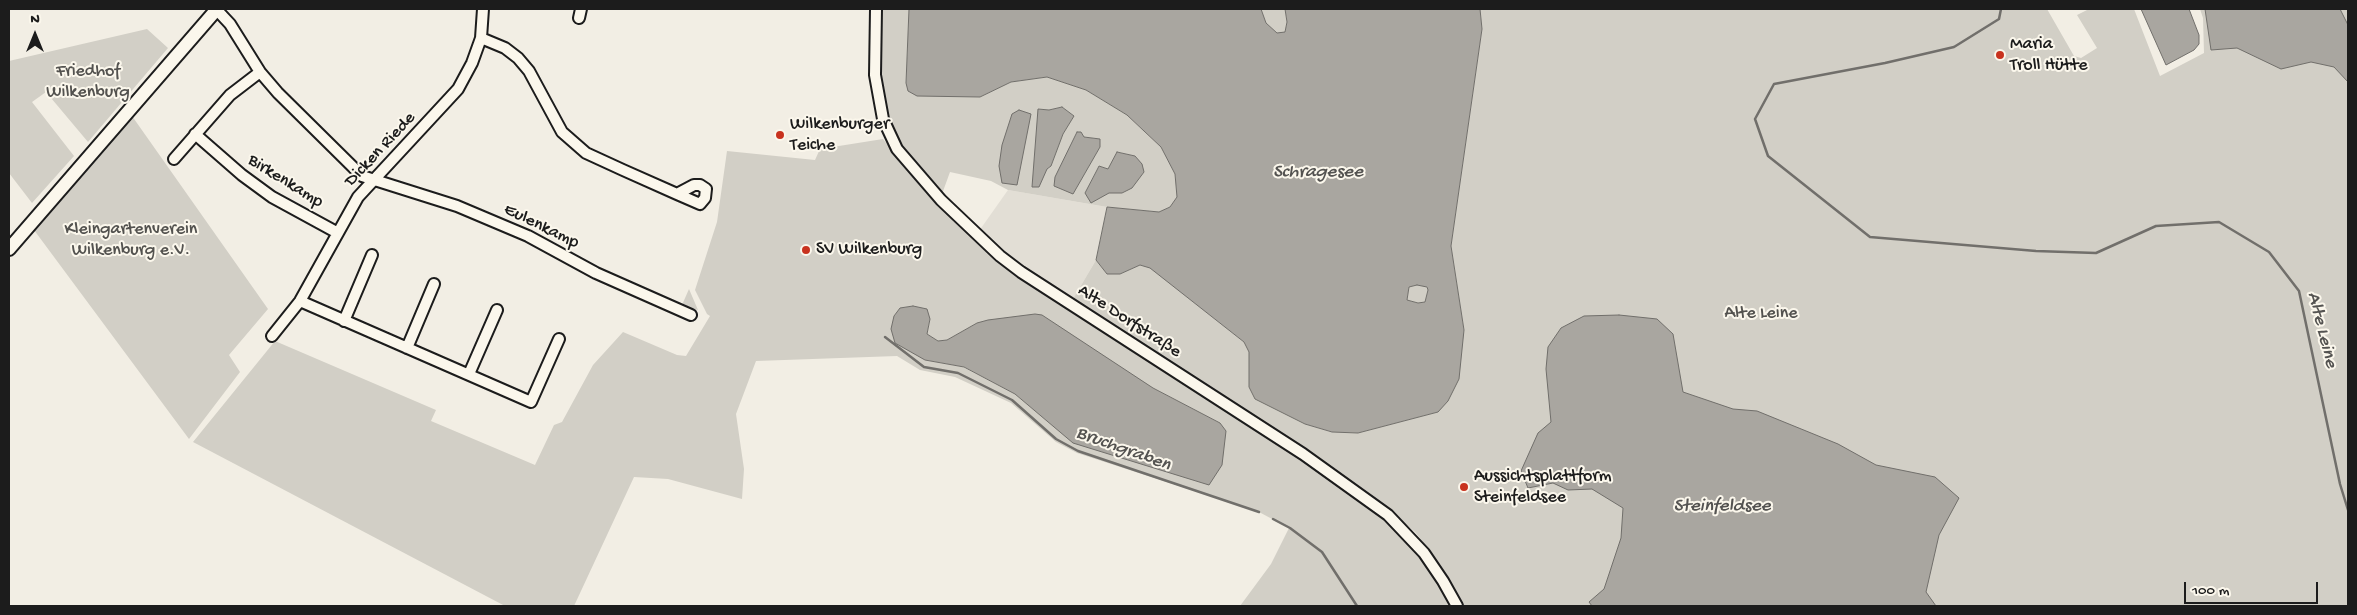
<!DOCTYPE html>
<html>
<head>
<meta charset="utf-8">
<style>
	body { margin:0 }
	#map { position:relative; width:2357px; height:615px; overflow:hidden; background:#f2eee4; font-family:"Gochi Hand",sans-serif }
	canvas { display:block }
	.frame { position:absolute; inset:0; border:10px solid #1c1c1c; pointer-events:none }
	.north { position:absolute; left:10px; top:10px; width:50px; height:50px; -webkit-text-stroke:4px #fbf7ec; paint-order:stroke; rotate:0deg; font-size:14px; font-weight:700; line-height:20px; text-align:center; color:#1c1c1c }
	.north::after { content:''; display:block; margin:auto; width:18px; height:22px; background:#1c1c1c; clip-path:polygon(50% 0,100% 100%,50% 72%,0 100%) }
	.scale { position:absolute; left:2184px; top:582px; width:134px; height:22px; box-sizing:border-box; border:2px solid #1c1c1c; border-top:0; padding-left:6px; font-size:15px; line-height:18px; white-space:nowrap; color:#1c1c1c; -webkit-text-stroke:4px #fbf7ec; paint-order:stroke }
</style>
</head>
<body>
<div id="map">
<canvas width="2357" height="615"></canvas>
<div class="frame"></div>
<div class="north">N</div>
<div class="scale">100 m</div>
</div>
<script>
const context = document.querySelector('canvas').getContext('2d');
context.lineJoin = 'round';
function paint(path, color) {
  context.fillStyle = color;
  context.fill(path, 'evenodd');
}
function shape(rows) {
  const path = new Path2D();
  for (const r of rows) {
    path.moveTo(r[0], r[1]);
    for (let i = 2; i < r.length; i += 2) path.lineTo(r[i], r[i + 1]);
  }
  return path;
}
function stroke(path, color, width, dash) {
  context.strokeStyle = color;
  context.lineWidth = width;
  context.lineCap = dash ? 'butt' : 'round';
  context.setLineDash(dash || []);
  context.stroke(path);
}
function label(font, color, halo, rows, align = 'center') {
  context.font = font + ' "Gochi Hand",sans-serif';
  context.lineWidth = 4;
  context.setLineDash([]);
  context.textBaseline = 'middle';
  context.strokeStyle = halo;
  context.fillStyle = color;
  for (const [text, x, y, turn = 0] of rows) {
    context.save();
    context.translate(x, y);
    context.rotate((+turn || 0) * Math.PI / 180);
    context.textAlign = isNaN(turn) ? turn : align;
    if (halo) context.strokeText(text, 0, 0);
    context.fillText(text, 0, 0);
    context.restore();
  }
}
paint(shape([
	[1008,190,1107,207,1096,260,1073,299,1017,263,979,231]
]), '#e2ded5');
paint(shape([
	[880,9,909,9,906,83,980,97,1011,82,1047,77,1086,90,1127,115,1161,147,1175,174,1178,197,1170,207,1159,212,1107,207,1008,190,991,181,950,172,942,194,902,148,886,114,881,86],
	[1062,107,1074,116,1063,134,1051,166,1047,169,1039,109,1049,110],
	[1077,132,1084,137,1100,139,1100,147,1073,193,1068,151],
	[1118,152,1135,156,1144,172,1131,188,1122,193,1085,193,1099,166,1108,169],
	[1261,9,1285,9,1287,22,1285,33,1277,33,1266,23],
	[1480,9,2047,9,2074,56,2081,58,2097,48,2077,15,2089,9,2134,9,2160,76,2204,53,2203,18,2200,9,2348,9,2348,606,1462,606,1448,577,1427,547,1415,532,1368,492,1073,299,1096,260,1107,274,1120,274,1140,265,1150,267,1244,342,1249,352,1249,387,1255,399,1305,424,1331,432,1358,433,1438,412,1464,330,1451,246,1482,29],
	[147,29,168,48,88,142,46,92,32,102,74,156,32,203,9,173,9,61],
	[132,116,268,309,229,355,240,372,189,439,34,230],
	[883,139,904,166,938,204,998,260,1360,499,1385,519,1421,557,1440,583,1452,606,1240,606,1271,564,1289,528,1259,512,1077,453,1056,442,1011,403,955,377,920,370,897,356,756,361,736,414,744,469,742,499,668,479,634,477,574,606,505,606,193,442,275,341,436,410,431,421,535,465,554,425,562,422,593,365,623,332,677,355,686,356,710,316,707,314,695,290,717,222,727,151,815,160,820,149],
	[913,306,930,320,927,334,938,341,947,340,977,323,1153,388,1220,423,1074,443,1015,394,963,367,925,360,894,316,901,308],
	[1417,285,1426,286,1428,290,1425,302,1418,303,1407,300,1409,287],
	[689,289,698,310,682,305]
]), '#d2cfc6');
const water = shape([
	[909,9,1261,9,1266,23,1277,33,1285,32,1287,22,1285,9,1480,9,1482,29,1451,246,1464,330,1459,379,1448,401,1438,412,1358,433,1332,432,1305,424,1255,399,1249,387,1249,352,1244,342,1150,268,1140,265,1120,274,1107,274,1096,260,1107,207,1159,212,1170,207,1177,197,1175,174,1161,147,1127,115,1086,90,1047,77,1011,82,980,97,917,96,908,91,906,83,909,9],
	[1417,285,1427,287,1428,290,1425,302,1418,303,1407,300,1409,287,1417,285],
	[2141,9,2189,9,2199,35,2199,44,2194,50,2166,65,2141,9],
	[2205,9,2340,9,2348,25,2348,82,2334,67,2311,62,2281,69,2237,48,2211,50,2205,9],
	[1062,107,1074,116,1063,134,1051,166,1047,169,1039,187,1032,187,1038,109,1049,110,1062,107],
	[1019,110,1031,114,1017,185,1002,183,999,166,1002,145,1012,114,1019,110],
	[1077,132,1081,132,1084,137,1100,139,1100,147,1073,194,1054,186,1055,177,1077,132],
	[1117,152,1135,156,1142,164,1144,172,1132,188,1122,193,1109,193,1091,203,1085,193,1097,170,1099,166,1108,169,1117,152],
	[913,306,927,309,930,319,927,334,938,341,947,340,977,323,988,320,1035,314,1042,315,1153,388,1220,423,1226,431,1222,465,1209,485,1073,443,1015,394,964,367,925,360,895,343,891,329,894,316,900,308,913,306],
	[1619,315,1657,319,1673,334,1683,392,1733,409,1757,411,1838,444,1876,465,1935,477,1959,498,1939,535,1926,592,1936,606,1592,606,1589,602,1604,589,1621,538,1623,508,1592,489,1568,490,1553,483,1528,488,1521,471,1538,433,1551,422,1546,369,1548,347,1561,328,1584,316,1619,315]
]);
paint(water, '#a9a6a0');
stroke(water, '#716f6b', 1);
stroke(shape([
	[2001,9,1999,19,1954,47,1885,63,1774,84,1755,119,1768,156,1870,237,2036,251,2096,253,2156,226,2219,222,2269,252,2299,291,2340,484,2348,510],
	[885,337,924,367,958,373,1012,400,1056,439,1078,451,1259,512],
	[1273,519,1290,528,1322,552,1357,606]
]), '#716f6b', 2.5);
const minor = shape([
	[216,9,230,24,260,72,278,93,362,176,457,206,528,236,596,273,691,315],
	[876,9,875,75,883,119,897,149,941,200,1000,256,1021,272,1303,454,1388,515,1424,553,1443,581,1457,606],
	[579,18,581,9],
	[481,38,505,48,518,58,529,71,562,132,586,153,623,170,677,194,700,204,705,198,706,189,700,185,694,185,677,194],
	[195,134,242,175,272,197,338,233],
	[174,159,230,95,260,72],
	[300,301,531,402,559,339],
	[344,321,372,255],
	[272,336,300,301,358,197,458,89,472,63,481,38,483,9],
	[407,348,434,284],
	[469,374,497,310]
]);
const major = shape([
	[9,249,217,9]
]);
stroke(minor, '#1c1c1c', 14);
stroke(major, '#1c1c1c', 16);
stroke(minor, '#fbf7ec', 10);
stroke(major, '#fbf7ec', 12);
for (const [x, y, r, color] of [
	[2000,55,5,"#c8321e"],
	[780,135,5,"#c8321e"],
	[806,250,5,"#c8321e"],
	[1464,487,5,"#c8321e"]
]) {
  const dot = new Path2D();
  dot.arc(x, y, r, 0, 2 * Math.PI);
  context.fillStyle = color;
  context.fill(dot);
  stroke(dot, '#fbf7ec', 2);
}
label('18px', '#1c1c1c', '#fbf7ec', [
	["Maria",2010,45],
	["Troll Hütte",2010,66],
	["Wilkenburger",790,125],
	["Teiche",790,146],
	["SV Wilkenburg",816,250],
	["Aussichtsplattform",1474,477],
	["Steinfeldsee",1474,498]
], 'left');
label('18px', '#53524f', '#fbf7ec', [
	["Friedhof",88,72],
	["Wilkenburg",88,93],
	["Kleingartenverein",131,230],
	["Wilkenburg e.V.",131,251],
	["Alte Leine",1761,314]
]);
label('18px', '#1c1c1c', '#fbf7ec', [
	["Dicken Riede",381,150,-47],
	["Birkenkamp",285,182,32],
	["Eulenkamp",541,227,26],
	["Alte Dorfstraße",1129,322,33]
]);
label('italic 19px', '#545351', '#fbf7ec', [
	["Schragesee",1318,173],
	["Alte Leine",2321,330,76],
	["Bruchgraben",1123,450,20],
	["Steinfeldsee",1722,507]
]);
</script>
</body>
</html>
